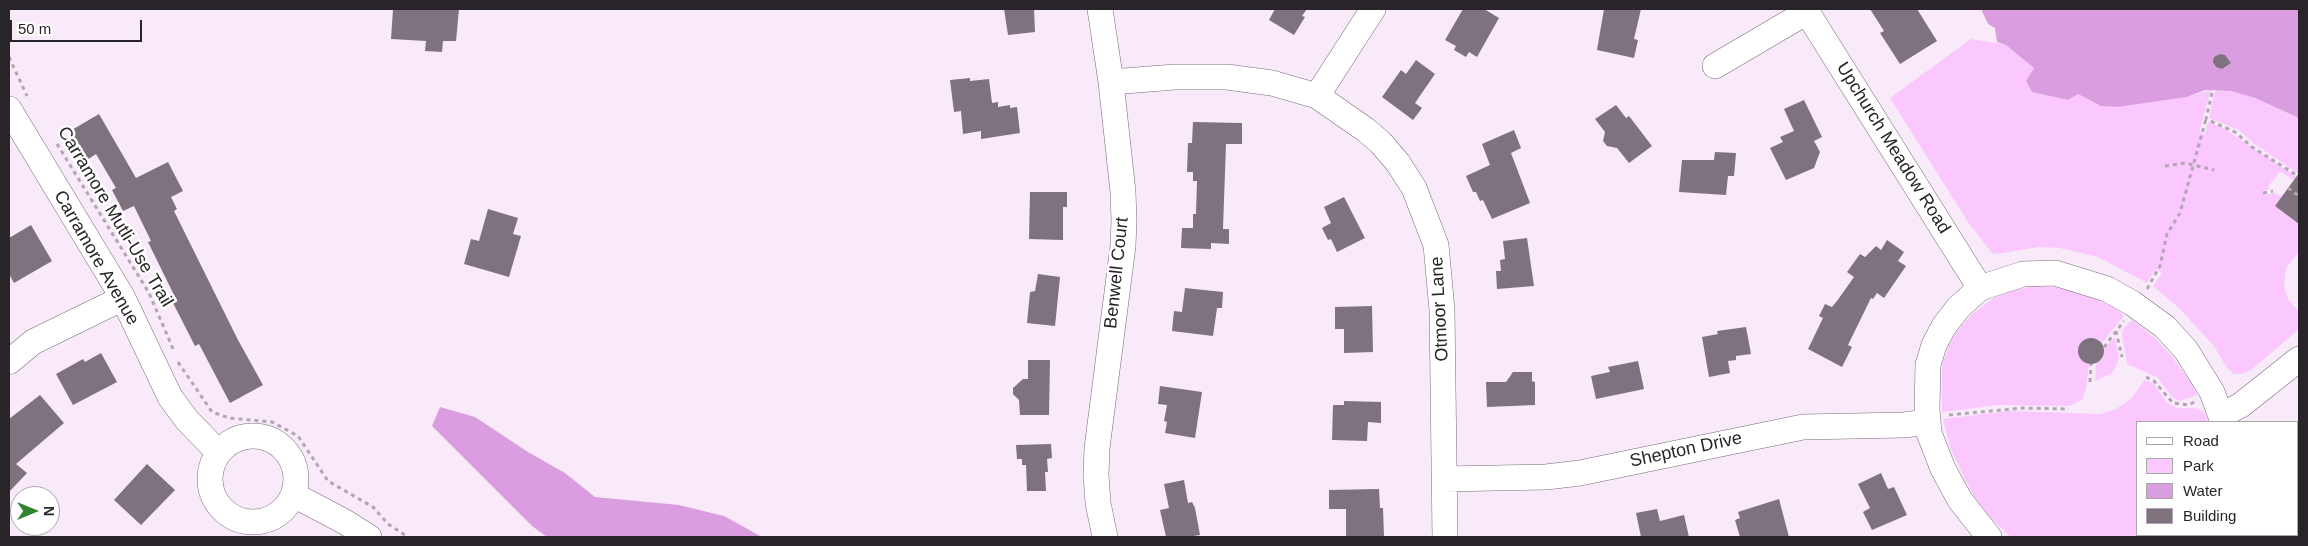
<!DOCTYPE html>
<html>
<head>
<meta charset="utf-8">
<style>
	body { margin:0 }
	#map { position:relative; width:2308px; height:546px; overflow:hidden; background:#f8eaf9; font-family:Helvetica,sans-serif }
	canvas { display:block }
	.frame { position:absolute; inset:0; border:10px solid #292429; pointer-events:none }
	.legend { position:absolute; left:2136px; top:421px; width:162px; height:115px; box-sizing:border-box; background:#fff; border:1px solid #a9a7a9; margin:0; padding:6px 9px; list-style:none; font-size:15px; color:#292429 }
	.legend li { display:flex; align-items:center; gap:10px; height:25px }
	.legend b { width:25px; border:1px solid #a9a7a9 }
	.north { position:absolute; left:10px; top:486px; width:50px; height:50px; box-sizing:border-box; background:#fff; border:1px solid #a9a7a9; border-radius:50%; rotate:90deg; font-size:14px; font-weight:700; line-height:20px; text-align:center; color:#292429 }
	.north::after { content:''; display:block; margin:auto; width:18px; height:22px; background:#2f8432; clip-path:polygon(50% 0,100% 100%,50% 72%,0 100%) }
	.scale { position:absolute; left:10px; top:20px; width:132px; height:22px; box-sizing:border-box; border:2px solid #292429; border-top:0; padding-left:6px; font-size:15px; line-height:18px; white-space:nowrap; color:#292429; -webkit-text-stroke:4px #fff; paint-order:stroke }
</style>
</head>
<body>
<div id="map">
<canvas width="2308" height="546"></canvas>
<div class="frame"></div>
<ul class="legend">
<li><b style="height:6px;background:#fff"></b>Road</li>
<li><b style="height:14px;background:#fac7fe"></b>Park</li>
<li><b style="height:14px;background:#da9ee0"></b>Water</li>
<li><b style="height:14px;background:#7e727f"></b>Building</li>
</ul>
<div class="north">N</div>
<div class="scale">50 m</div>
</div>
<script>
const context = document.querySelector('canvas').getContext('2d');
context.lineJoin = 'round';
function paint(path, color) {
  context.fillStyle = color;
  context.fill(path, 'evenodd');
}
function shape(rows) {
  const path = new Path2D();
  for (const r of rows) {
    if (r.length === 3) {
      path.moveTo(r[0] + r[2], r[1]);
      path.arc(r[0], r[1], r[2], 0, 2 * Math.PI);
      continue;
    }
    path.moveTo(r[0], r[1]);
    for (let i = 2; i < r.length; i += 2) path.lineTo(r[i], r[i + 1]);
  }
  return path;
}
function stroke(path, color, width, dash) {
  context.strokeStyle = color;
  context.lineWidth = width;
  context.lineCap = dash ? 'butt' : 'round';
  context.setLineDash(dash || []);
  context.stroke(path);
}
function label(font, color, halo, rows, align = 'center') {
  context.font = font + ' Helvetica,sans-serif';
  context.lineWidth = 5;
  context.setLineDash([]);
  context.textBaseline = 'middle';
  context.strokeStyle = halo;
  context.fillStyle = color;
  for (const [text, x, y, turn = 0] of rows) {
    context.save();
    context.translate(x, y);
    context.rotate((+turn || 0) * Math.PI / 180);
    context.textAlign = isNaN(turn) ? turn : align;
    if (halo) context.strokeText(text, 0, 0);
    context.fillText(text, 0, 0);
    context.restore();
  }
}
paint(shape([
	[1971,39,2006,45,2034,68,2026,81,2032,92,2068,100,2078,94,2101,106,2118,107,2187,97,2211,90,2199,132,2205,135,2208,122,2223,128,2297,177,2294,180,2280,171,2268,187,2270,189,2263,191,2263,195,2275,193,2282,197,2275,206,2296,222,2299,222,2299,252,2286,268,2284,287,2288,299,2299,312,2299,329,2251,370,2241,374,2234,374,2227,368,2214,346,2179,308,2153,286,2162,273,2156,269,2147,283,2098,257,2060,248,2038,247,1998,254,1992,253,1968,222,1890,98],
	[2215,91,2231,91,2255,98,2299,118,2299,174,2253,143,2239,130,2209,118],
	[2035,286,2060,288,2080,293,2109,305,2123,314,2123,317,2101,344,2098,339,2087,339,2079,346,2080,356,2089,364,2086,388,2082,400,2069,406,1997,405,1942,412,1942,365,1950,343,1959,329,1972,314,1994,298,2014,290],
	[2132,320,2156,339,2172,357,2192,384,2197,395,2180,401,2172,397,2157,377,2127,364,2122,335,2123,329],
	[2115,337,2119,358,2116,366,2111,374,2095,381,2096,364,2103,358,2104,348],
	[2144,380,2153,383,2167,403,2177,408,2194,408,2204,412,2208,422,2137,422,2137,535,2202,535,2201,537,2011,537,1991,518,1974,496,1964,477,1950,447,1943,419,2009,411,2100,414,2116,409,2132,398]
]), '#fac7fe');
paint(shape([
	[1981,9,2299,9,2299,118,2255,98,2231,91,2205,90,2187,97,2118,107,2101,106,2078,94,2068,100,2032,92,2026,81,2034,68,2006,45,1997,42,1995,28,1988,24],
	[440,407,475,417,528,452,565,473,595,497,679,505,724,516,762,537,547,537,532,526,432,426]
]), '#da9ee0');
paint(shape([
	[393,9,459,9,456,41,443,41,442,52,425,51,426,41,391,39],
	[1004,9,1034,9,1035,32,1008,35],
	[1275,9,1307,9,1302,16,1305,17,1294,35,1269,20],
	[1463,9,1484,9,1499,18,1477,57,1469,52,1466,57,1454,50,1456,46,1445,40],
	[1604,9,1641,9,1634,39,1638,40,1634,58,1597,50],
	[1870,9,1917,9,1937,41,1900,64,1880,33,1884,31],
	[2220,54,2225,55,2231,63,2222,69,2216,67,2213,62,2214,57],
	[1416,60,1435,74,1415,103,1422,108,1413,120,1382,97,1401,70,1406,74],
	[970,78,970,81,989,79,992,103,998,102,998,107,1010,105,1010,108,1017,107,1020,133,981,139,981,131,963,134,961,111,954,112,950,80],
	[1804,100,1822,137,1814,141,1820,152,1814,168,1786,180,1770,148,1783,142,1780,137,1794,131,1784,109],
	[1616,105,1626,118,1629,116,1652,146,1629,163,1617,148,1607,146,1603,141,1605,132,1595,119],
	[99,114,136,178,168,162,183,191,171,197,177,209,174,211,238,340,263,385,230,403,199,344,195,346,173,303,177,301,148,242,151,241,134,206,123,211,112,190,116,188,96,154,87,160,70,131],
	[1193,122,1242,123,1242,144,1226,144,1223,229,1229,229,1229,244,1211,243,1211,249,1181,248,1182,228,1193,228,1193,214,1196,214,1197,181,1193,181,1193,172,1187,172,1188,143,1192,143],
	[1514,130,1521,148,1511,153,1530,203,1492,219,1483,200,1480,201,1476,192,1473,192,1466,176,1490,165,1482,144],
	[1715,152,1736,153,1734,176,1728,176,1726,195,1679,192,1682,160,1714,160],
	[2299,173,2299,224,2275,206],
	[1030,192,1067,192,1067,207,1063,207,1063,240,1029,239],
	[1344,197,1365,238,1337,252,1331,239,1328,240,1322,228,1331,223,1324,207],
	[488,209,518,218,513,234,521,236,509,277,464,264,471,239,479,241],
	[31,225,52,261,14,283,9,274,9,238],
	[1527,238,1534,286,1497,289,1496,271,1501,271,1500,260,1505,259,1503,241],
	[1887,240,1904,252,1898,261,1906,266,1884,298,1877,293,1873,299,1871,298,1848,345,1852,347,1842,367,1808,349,1823,318,1819,316,1825,304,1832,307,1837,301,1854,277,1847,272,1860,254,1865,257,1876,246,1881,250],
	[1038,274,1060,277,1055,326,1027,323,1030,292,1035,291],
	[1185,288,1223,292,1222,308,1217,308,1213,336,1172,331,1174,311,1182,312],
	[1372,306,1373,352,1344,353,1344,329,1335,329,1335,307],
	[1746,327,1751,354,1736,356,1736,360,1728,361,1730,373,1709,377,1702,337,1718,334,1717,331],
	[2091,351,13],
	[101,353,117,382,73,405,56,374,83,359,85,362],
	[1028,360,1050,360,1049,415,1020,415,1019,400,1013,394,1013,388,1023,379,1028,379],
	[1638,361,1644,389,1596,399,1591,376,1610,372,1608,367],
	[1513,372,1532,372,1532,381,1535,382,1535,405,1487,407,1486,382,1506,382],
	[1160,386,1202,392,1195,438,1165,433,1167,422,1164,421,1167,405,1158,404],
	[40,395,64,423,16,464,27,473,9,492,9,419],
	[1344,401,1381,402,1381,423,1368,422,1367,441,1332,440,1333,405,1344,405],
	[1051,444,1052,458,1047,459,1048,472,1045,472,1046,491,1027,491,1026,465,1022,465,1022,459,1017,459,1016,445],
	[147,464,175,490,141,525,114,500],
	[1881,473,1888,489,1894,487,1907,515,1872,530,1863,512,1870,508,1858,484],
	[1184,480,1188,503,1192,502,1195,508,1200,535,1187,537,1166,537,1160,510,1169,508,1164,484],
	[1379,489,1380,508,1383,508,1384,537,1346,537,1346,509,1329,509,1329,490],
	[1779,499,1789,537,1740,537,1735,520,1740,518,1738,512],
	[1657,509,1660,521,1684,515,1689,537,1641,537,1636,513]
]), '#7e727f');
const minor = shape([
	[1100,9,1111,82,1123,192,1124,221,1123,246,1097,448,1096,475,1098,503,1105,537],
	[1805,9,1980,288],
	[1715,66,1807,12],
	[1111,82,1175,77,1227,77,1272,83,1317,96,1366,130,1381,143,1398,163,1414,188,1436,245,1442,310,1445,537],
	[1317,96,1373,9],
	[9,109,123,298,170,397,187,420,219,453],
	[9,362,33,342,123,298],
	[2222,415,2241,405,2299,359],
	[253,479,43],
	[1445,479,1546,477,1580,473,1803,427,1904,425,1928,422],
	[294,495,345,522,369,537],
	[1989,537,1960,500,1943,469,1929,433,1927,409,1928,365,1934,345,1944,326,1958,308,1980,288,2023,274,2055,273,2107,289,2132,303,2165,327,2186,350,2212,392,2223,422],
	[2217,537,2218,535]
]);
stroke(minor, '#786c79', 26);
stroke(shape([
	[9,57,27,96],
	[2212,93,2206,119,2235,132,2252,147,2298,176],
	[57,144,149,293,174,351],
	[2165,166,2185,163,2214,170],
	[2288,188,2299,196],
	[2263,193,2273,191],
	[2147,289,2160,266,2167,234,2180,213,2206,119],
	[2116,331,2122,357],
	[2104,347,2124,321],
	[178,362,212,412,229,418,272,422,298,436,328,481,373,507,388,524,408,537],
	[2146,377,2154,381,2173,403,2189,405,2194,402],
	[2090,382,2091,364],
	[1949,415,2022,408,2069,409]
]), '#b1a6b1', 3, [4, 4]);
stroke(minor, '#fff', 25);
label('18px', '#292429', '#fff', [
	["Upchurch Meadow Road",1893,148,58],
	["Carramore Mutli-Use Trail",115,217,59],
	["Carramore Avenue",96,258,60],
	["Benwell Court",1117,273,-84],
	["Otmoor Lane",1440,309,-93],
	["Shepton Drive",1686,450,-12]
]);
</script>
</body>
</html>
